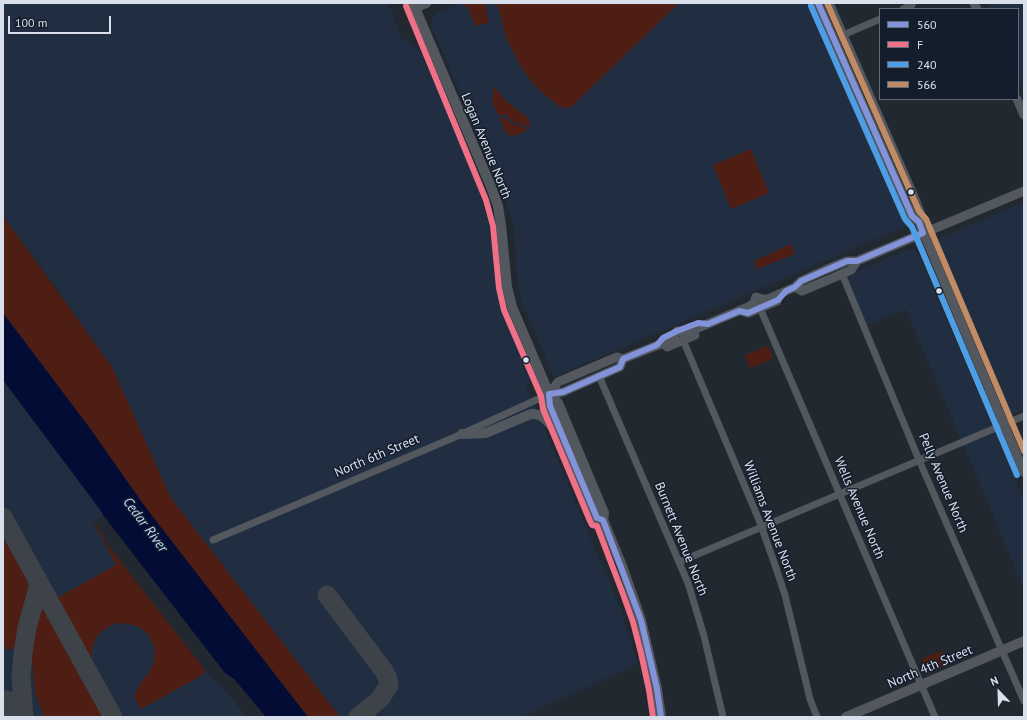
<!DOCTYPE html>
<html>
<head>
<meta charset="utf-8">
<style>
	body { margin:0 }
	#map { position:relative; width:1027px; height:720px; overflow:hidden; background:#222830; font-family:"PT Sans",sans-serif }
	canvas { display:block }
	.frame { position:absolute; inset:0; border:4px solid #d9e0eb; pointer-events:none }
	.legend { position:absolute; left:879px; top:8px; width:140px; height:92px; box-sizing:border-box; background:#131d2c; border:1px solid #626b78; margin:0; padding:5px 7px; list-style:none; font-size:12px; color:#d9e0eb }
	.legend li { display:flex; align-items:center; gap:8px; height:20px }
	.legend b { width:20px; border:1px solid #626b78 }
	.north { position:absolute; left:979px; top:672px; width:40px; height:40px; -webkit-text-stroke:3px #131d2c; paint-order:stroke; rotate:337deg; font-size:11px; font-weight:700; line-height:16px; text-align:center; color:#d9e0eb }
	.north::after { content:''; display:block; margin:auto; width:14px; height:18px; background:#d9e0eb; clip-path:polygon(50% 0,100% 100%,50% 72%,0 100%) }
	.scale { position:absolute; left:8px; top:16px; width:103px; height:18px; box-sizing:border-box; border:2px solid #d9e0eb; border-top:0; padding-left:5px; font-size:12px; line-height:14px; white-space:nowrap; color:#d9e0eb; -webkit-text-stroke:3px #131d2c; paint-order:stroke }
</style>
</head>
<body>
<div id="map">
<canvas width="1027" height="720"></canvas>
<div class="frame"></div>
<ul class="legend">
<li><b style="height:5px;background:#8393d9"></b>560</li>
<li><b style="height:5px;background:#ef7087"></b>F</li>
<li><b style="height:5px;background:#4d9ee5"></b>240</li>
<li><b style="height:5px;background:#c18c65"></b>566</li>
</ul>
<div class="north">N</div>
<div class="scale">100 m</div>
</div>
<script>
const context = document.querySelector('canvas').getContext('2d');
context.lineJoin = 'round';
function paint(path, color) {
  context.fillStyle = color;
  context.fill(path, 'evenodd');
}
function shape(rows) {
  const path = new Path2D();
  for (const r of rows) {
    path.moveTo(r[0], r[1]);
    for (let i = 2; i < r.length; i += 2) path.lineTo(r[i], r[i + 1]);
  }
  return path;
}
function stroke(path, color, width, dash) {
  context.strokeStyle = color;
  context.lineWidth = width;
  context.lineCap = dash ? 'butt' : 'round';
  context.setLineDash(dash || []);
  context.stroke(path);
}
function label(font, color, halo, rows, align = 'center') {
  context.font = font + ' "PT Sans",sans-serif';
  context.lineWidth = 3;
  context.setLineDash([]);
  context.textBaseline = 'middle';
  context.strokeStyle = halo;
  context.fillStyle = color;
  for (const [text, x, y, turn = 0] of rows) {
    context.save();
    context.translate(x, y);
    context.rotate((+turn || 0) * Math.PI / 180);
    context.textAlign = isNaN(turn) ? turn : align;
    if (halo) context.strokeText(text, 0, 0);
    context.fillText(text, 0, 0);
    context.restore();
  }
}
paint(shape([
	[3,3,390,3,389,5,402,39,419,49,475,177,488,222,499,289,503,305,530,371,531,380,525,383,619,605,638,664,521,717,340,717,171,498,112,367,47,275,3,216],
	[461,3,810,3,906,226,554,377,521,300,517,279,514,227,502,188,432,28,432,23,433,17,436,14],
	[988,3,1024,3,1024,88,1018,74,1018,9,990,9],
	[1024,202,1024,410,1010,416,935,240],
	[909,249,915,250,919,255,1024,500,1024,588,906,309,864,327,843,277],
	[3,380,101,511,103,515,94,521,107,544,213,680,218,683,234,700,245,717,3,717]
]), '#212e41');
paint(shape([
	[463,3,486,3,487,15,489,22,483,25,482,23,476,27,467,6,465,7],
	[496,3,679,3,570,108,560,107,544,94,534,85,521,67,506,38,498,6,496,6],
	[494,86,506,101,529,119,530,128,522,124,513,122,506,115,498,115,492,102],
	[499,117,505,118,512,124,521,125,526,129,527,130,517,135,510,136,505,131],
	[751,149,769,193,731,209,713,165],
	[3,216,112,367,171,498,340,717,308,717,146,508,46,370,3,313],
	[791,244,795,254,757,269,754,261],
	[768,346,773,359,750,368,745,355],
	[94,524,96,524,107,544,205,670,201,676,141,709,136,700,135,693,141,682,148,674,153,665,155,654,153,644,148,634,139,627,129,624,119,623,110,626,101,632,95,640,92,649,92,659,95,668,93,668,55,599,116,565],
	[3,525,27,568,31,578,32,589,23,622,18,644,13,649,8,650,3,645],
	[44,608,50,613,107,717,44,717,35,692,31,647,39,613],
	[941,651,947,665,928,673,921,659]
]), '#4e1d13');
paint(shape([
	[3,313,89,427,146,508,308,717,266,717,234,679,225,673,103,515,101,511,3,380]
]), '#030c35');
stroke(shape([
	[3,517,113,717],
	[327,595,384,671,388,679,389,685,380,699,358,717],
	[24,717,21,676,23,653,27,628,38,588,37,578]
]), '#3e434a', 19);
stroke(shape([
	[3,713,5,717]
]), '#3e434a', 46);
stroke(shape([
	[903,9,912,5],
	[843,35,880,19],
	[842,274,919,460,1024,701],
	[760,308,935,717],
	[683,340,759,520,775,565,785,595,810,699,817,717],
	[599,376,688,583,704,636,723,717],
	[213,540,462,434,549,394],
	[679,562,1024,416]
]), '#53585f', 7);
stroke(shape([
	[818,3,912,216,919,222,1024,472],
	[829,3,915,199,920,212,919,222],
	[974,3,977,9],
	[415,8,427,3],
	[1017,99,1024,115],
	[795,287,802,291,842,274,851,270,857,261],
	[756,297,762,299,768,299,795,287,801,281,825,270,847,261,857,261,1024,191],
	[744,312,748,313,777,301],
	[667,347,695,335],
	[549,394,563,392,620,367,623,359,671,340,677,331,686,333,748,307,754,303,756,297],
	[549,394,558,382,617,357,623,359]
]), '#53585f', 9);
stroke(shape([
	[413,3,491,187,498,206,501,225,507,287,512,307,549,394,550,406,597,518,603,520],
	[549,394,558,403,604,513,603,520,622,566,641,620,657,689,661,717],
	[462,434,486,433,531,414,535,414,542,416,559,433],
	[846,717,1024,641]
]), '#53585f', 10);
stroke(shape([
	[818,3,912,216,919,222,923,233],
	[549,394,563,392,620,367,623,359,657,345,663,338,677,331,698,323,708,324,739,311,748,313,778,300,786,291,795,287,801,281,847,261,857,261,923,233],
	[549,394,550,406,597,518,603,520,641,620,657,689,661,717]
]), '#8393d9', 6);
stroke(shape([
	[406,6,486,200,493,226,499,288,504,310,541,396,543,409,590,521,592,525,597,526,623,594,633,622,641,653,649,690,653,717]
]), '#ef7087', 6);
stroke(shape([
	[811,6,905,219,912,227,1017,475]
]), '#4d9ee5', 6);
stroke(shape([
	[827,3,919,211,926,219,1024,451]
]), '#c18c65', 6);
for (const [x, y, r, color] of [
	[911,192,3.5,"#d9e0eb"],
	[939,291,3.5,"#d9e0eb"],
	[526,360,3.5,"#d9e0eb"]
]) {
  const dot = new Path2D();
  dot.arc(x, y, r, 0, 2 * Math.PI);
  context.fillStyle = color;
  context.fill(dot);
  stroke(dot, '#131d2c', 1.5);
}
label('13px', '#d9e0eb', '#131d2c', [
	["Logan Avenue North",486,146,68],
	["North 6th Street",377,456,-23],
	["Pelly Avenue North",943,483,67],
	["Wells Avenue North",859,508,67],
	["Williams Avenue North",770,521,69],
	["Burnett Avenue North",681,539,68],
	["North 4th Street",930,667,-23]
]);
label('italic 14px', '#bfd7fc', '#131d2c', [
	["Cedar River",145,525,53]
]);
</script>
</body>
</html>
